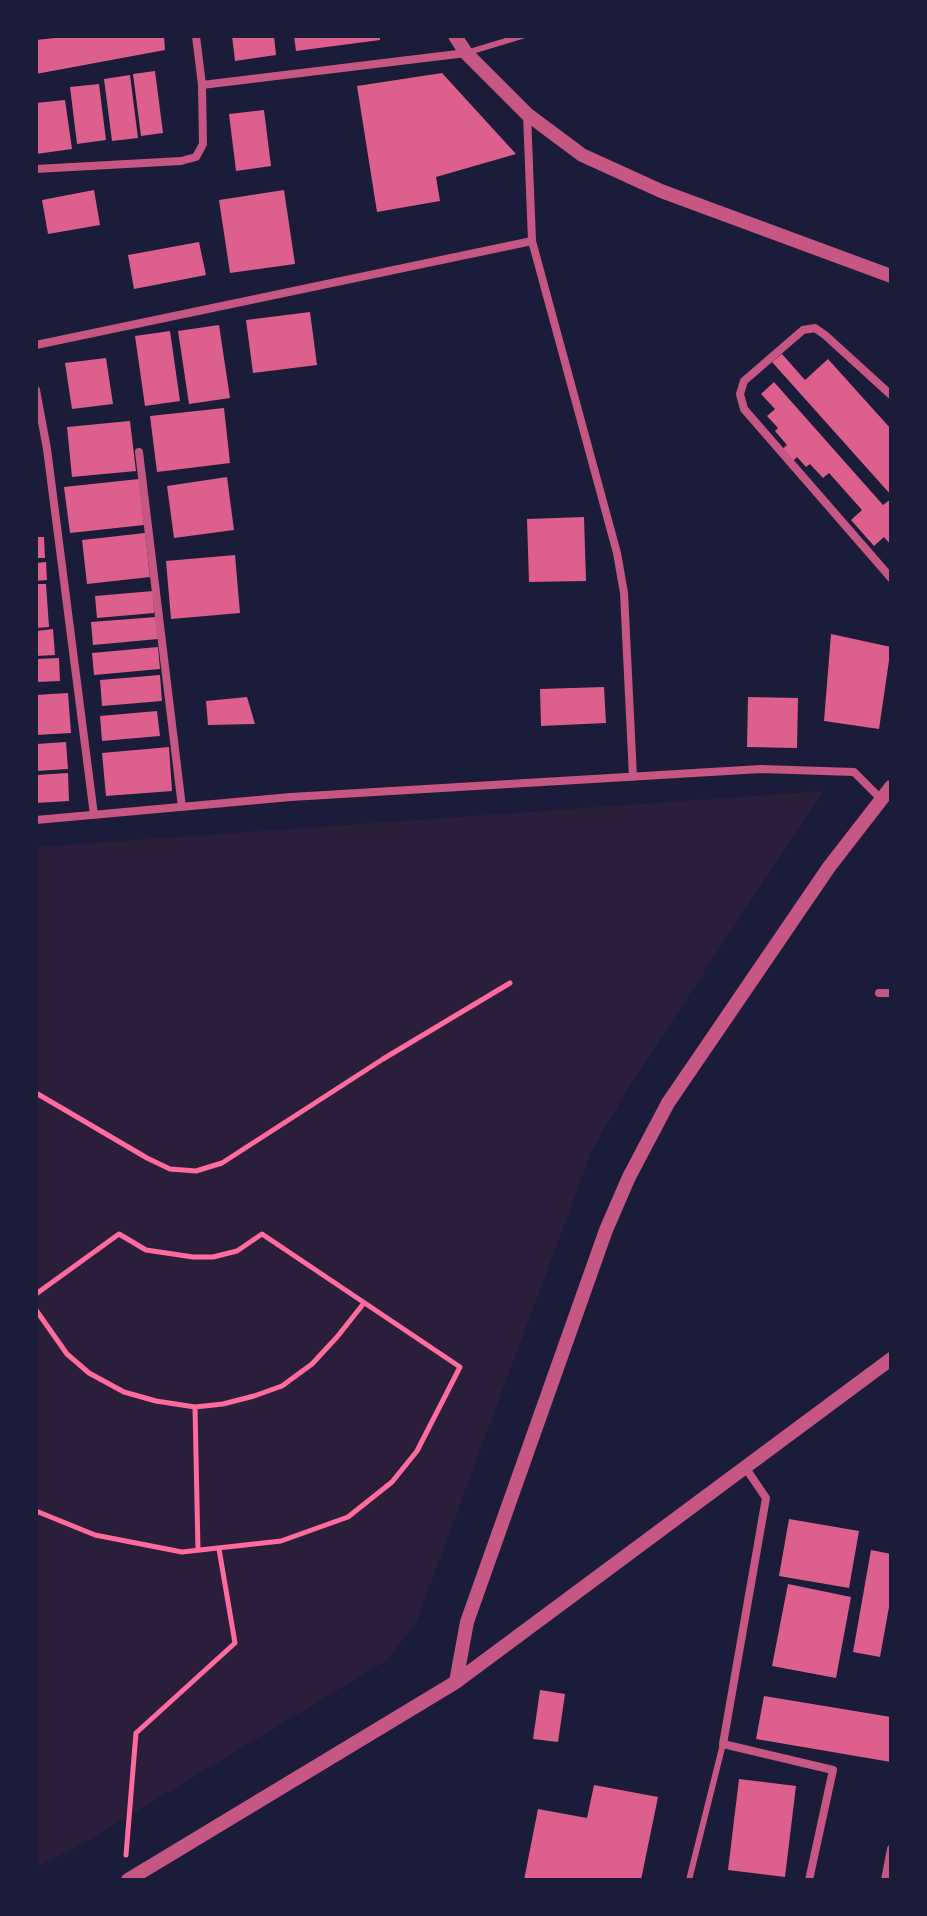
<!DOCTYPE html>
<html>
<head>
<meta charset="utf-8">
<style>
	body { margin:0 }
	#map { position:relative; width:927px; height:1916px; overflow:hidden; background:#1b1b3a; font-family:"Source Serif 4",serif }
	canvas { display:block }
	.frame { position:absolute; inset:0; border:38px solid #1b1b3a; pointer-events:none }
</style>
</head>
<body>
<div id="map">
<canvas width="927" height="1916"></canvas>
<div class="frame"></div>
</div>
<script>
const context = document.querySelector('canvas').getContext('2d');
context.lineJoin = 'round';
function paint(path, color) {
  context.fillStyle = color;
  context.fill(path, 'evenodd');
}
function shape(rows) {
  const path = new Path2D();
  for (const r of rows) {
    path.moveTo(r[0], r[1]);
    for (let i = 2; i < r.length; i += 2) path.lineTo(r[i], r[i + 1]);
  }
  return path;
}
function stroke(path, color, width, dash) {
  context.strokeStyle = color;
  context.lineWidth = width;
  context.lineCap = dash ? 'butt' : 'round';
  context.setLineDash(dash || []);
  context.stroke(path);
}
paint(shape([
	[823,791,634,1079,592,1150,417,1620,389,1659,82,1844,36,1867,36,847]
]), '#2a1e3b');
paint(shape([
	[74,36,164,36,165,50,36,74,36,40],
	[232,36,274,36,276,55,235,61],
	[294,36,380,36,380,40,296,51],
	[155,71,163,133,141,136,133,74],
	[442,73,516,154,436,177,440,201,377,212,357,86],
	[130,75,138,138,112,141,104,79],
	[99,84,106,140,77,144,70,87],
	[65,100,72,149,36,154,36,103],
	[264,110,271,166,236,171,229,114],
	[94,190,100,225,48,234,42,200],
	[284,190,295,264,230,273,219,200],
	[199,242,206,275,134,289,128,255],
	[310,312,317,365,253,373,246,320],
	[219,325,230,398,189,404,178,331],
	[170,331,180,401,145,406,135,336],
	[782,354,805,380,828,359,891,429,891,495,772,362],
	[106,358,113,404,72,409,65,363],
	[774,382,883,505,891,499,891,545,884,537,874,546,851,520,862,510,829,473,823,478,810,464,806,467,797,457,792,462,781,450,787,445,775,431,778,428,767,416,775,409,761,394],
	[224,408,230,463,157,472,150,416],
	[130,421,136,471,72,477,67,427],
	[227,477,234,530,174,538,167,486],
	[139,479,144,525,70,533,64,487],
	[584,517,586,581,529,582,527,519],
	[145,533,150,577,87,584,82,540],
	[36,537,44,537,45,558,36,558],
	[235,555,240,613,171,619,166,561],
	[46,562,47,580,36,581,36,563],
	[36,584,46,584,49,627,36,628],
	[153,591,154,613,97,618,95,596],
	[156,617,158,639,93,645,91,622],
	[53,629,55,655,36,656,36,631],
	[831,634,891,647,879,729,824,721],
	[158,647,160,669,94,675,92,653],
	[59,658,60,681,36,682,36,659],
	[160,675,162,701,102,706,100,680],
	[604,687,606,723,541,726,540,689],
	[68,693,71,733,36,735,36,695],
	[247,697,255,724,208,725,206,701],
	[748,697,798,698,797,748,747,747],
	[157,711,160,736,102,741,100,716],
	[66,742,68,769,36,771,36,744],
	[169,747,172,791,106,796,102,753],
	[68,773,69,801,36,803,36,775],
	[789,1519,859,1531,849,1588,779,1576],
	[871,1550,891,1554,891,1596,880,1657,853,1652],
	[788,1584,851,1597,836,1678,772,1666],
	[540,1690,565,1694,558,1742,533,1739],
	[764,1696,891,1717,891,1762,756,1739],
	[739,1779,796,1786,785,1877,728,1870],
	[594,1785,658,1797,641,1880,524,1880,538,1809,587,1818]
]), '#dd5f8e');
stroke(shape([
	[36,1093,147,1158,170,1169,196,1171,222,1163,383,1059,510,983],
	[36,1294,119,1234,146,1250,193,1257,213,1257,237,1251,262,1234,460,1367,417,1451,392,1482,348,1517,281,1541,182,1552,95,1535,36,1511],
	[36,1310,67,1354,89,1373,124,1392,156,1401,195,1407,198,1550],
	[195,1407,223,1404,254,1396,282,1386,312,1364,337,1337,364,1303],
	[126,1855,136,1733,235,1643,219,1549]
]), '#ff6b9d', 5);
stroke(shape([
	[466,53,522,36],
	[689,1880,723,1744]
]), '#c65784', 6);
stroke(shape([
	[196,36,202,85,466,53],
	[36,169,181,161,196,157,203,144,202,85],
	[532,241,617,553,624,593,633,777],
	[36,345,532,241,527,114],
	[36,390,47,449,94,815],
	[891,395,825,335,815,328,803,330,744,381,740,394,744,409,891,578],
	[139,452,182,807],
	[36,820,291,797,761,769,854,772,881,799],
	[879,993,891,993],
	[745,1467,766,1498,723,1744,833,1770,809,1880],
	[885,1880,891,1849]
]), '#c65784', 8);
stroke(shape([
	[455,36,466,53,527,114,582,155,661,191,891,276],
	[456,1682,467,1622,606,1230,629,1177,668,1103,829,867,891,787],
	[128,1880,456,1682,891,1359]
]), '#c65784', 14);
</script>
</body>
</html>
